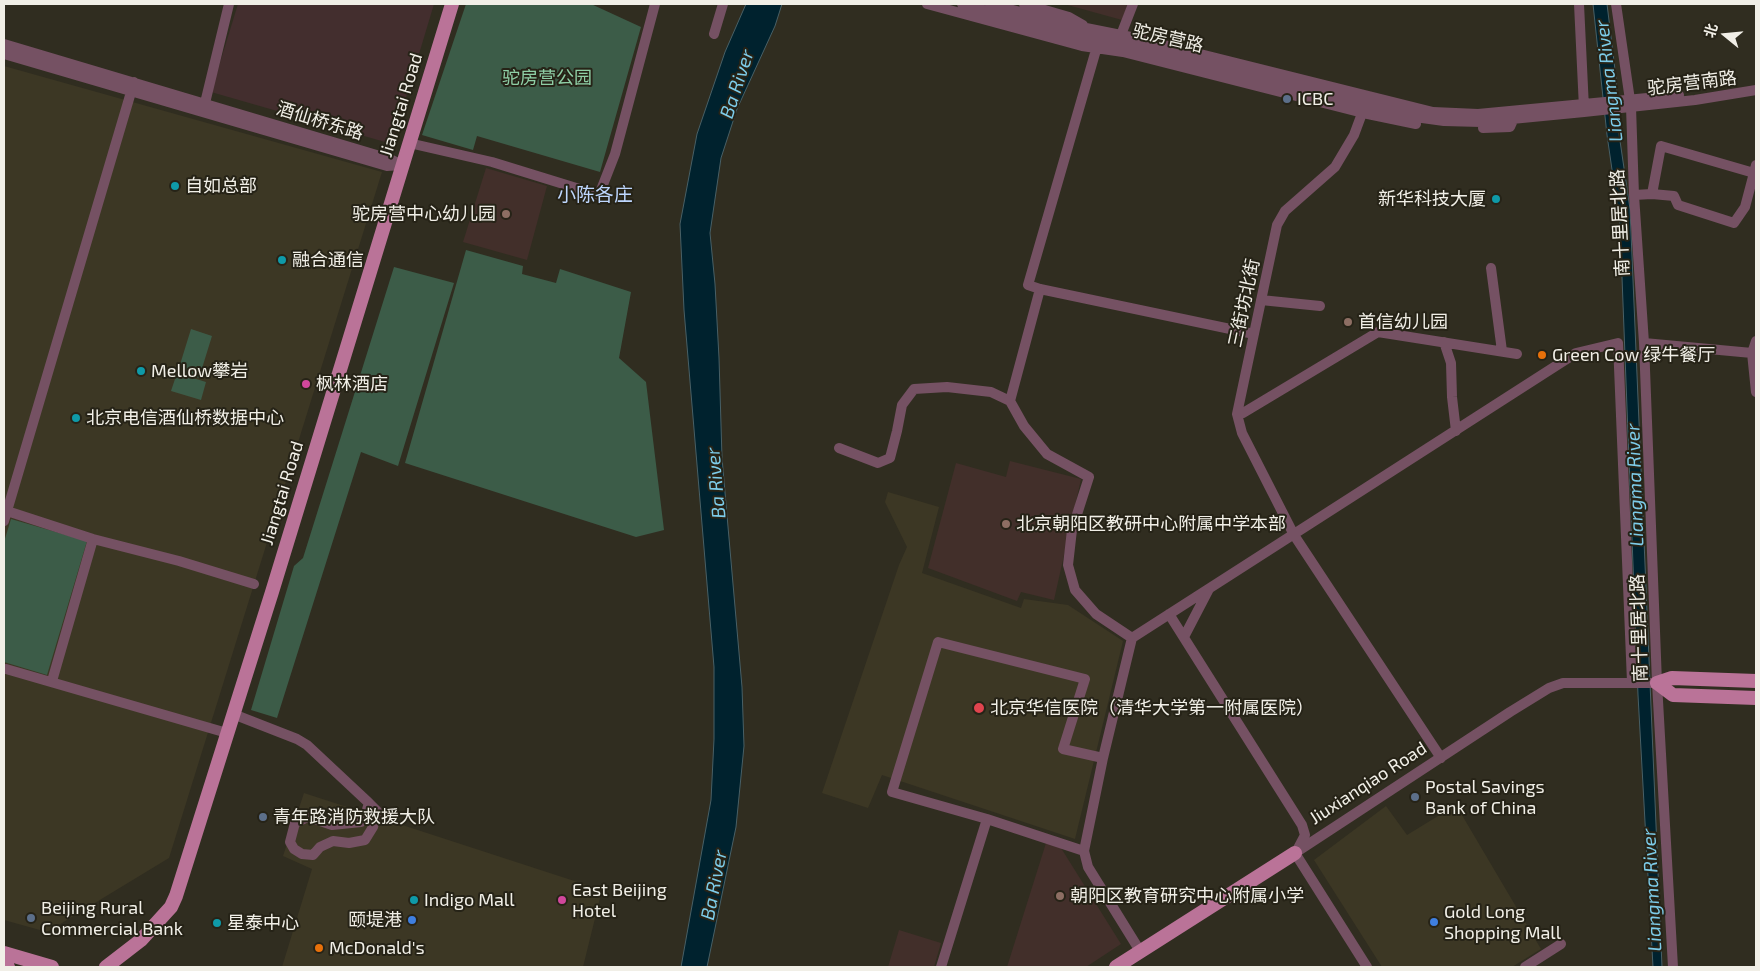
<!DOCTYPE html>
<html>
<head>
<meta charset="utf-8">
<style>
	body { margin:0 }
	#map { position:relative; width:1760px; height:971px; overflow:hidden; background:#302d20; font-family:"Exo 2","Noto Sans SC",sans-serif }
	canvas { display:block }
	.frame { position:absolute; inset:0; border:5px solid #f1efe7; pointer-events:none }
	.north { position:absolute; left:1700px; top:10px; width:50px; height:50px; -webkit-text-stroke:4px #262317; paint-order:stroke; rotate:287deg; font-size:14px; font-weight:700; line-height:20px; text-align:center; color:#f1efe7 }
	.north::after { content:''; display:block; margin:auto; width:18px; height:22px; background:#f1efe7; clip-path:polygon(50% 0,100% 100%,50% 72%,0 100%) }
</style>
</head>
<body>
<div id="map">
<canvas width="1760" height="971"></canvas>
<div class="frame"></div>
<div class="north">北</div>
</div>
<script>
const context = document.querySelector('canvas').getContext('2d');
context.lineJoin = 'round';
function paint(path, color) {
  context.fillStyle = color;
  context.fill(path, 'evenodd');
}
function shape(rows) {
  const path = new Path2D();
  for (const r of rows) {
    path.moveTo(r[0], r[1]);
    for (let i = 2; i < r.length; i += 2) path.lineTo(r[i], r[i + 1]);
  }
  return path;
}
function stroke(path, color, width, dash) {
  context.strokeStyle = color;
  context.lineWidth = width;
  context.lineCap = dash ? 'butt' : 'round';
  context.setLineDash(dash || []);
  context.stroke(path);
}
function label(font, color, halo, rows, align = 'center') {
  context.font = font + ' "Exo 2","Noto Sans SC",sans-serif';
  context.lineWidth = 4;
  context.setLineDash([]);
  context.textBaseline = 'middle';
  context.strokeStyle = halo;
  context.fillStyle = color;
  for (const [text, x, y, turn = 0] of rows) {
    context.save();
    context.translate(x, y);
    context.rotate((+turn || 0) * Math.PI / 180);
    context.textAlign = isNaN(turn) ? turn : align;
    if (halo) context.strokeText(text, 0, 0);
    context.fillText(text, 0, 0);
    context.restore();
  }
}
paint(shape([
	[4,66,382,172,169,858,47,932,4,920],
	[888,492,939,507,922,573,1021,608,1024,599,1068,605,1123,641,1075,839,882,775,868,808,822,793,899,565,907,547,885,502],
	[304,793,602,890,583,967,282,967,312,869,283,856],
	[1456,805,1541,949,1512,967,1382,967,1314,860,1386,806,1407,835]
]), '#3c3724');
paint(shape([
	[238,4,434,4,392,144,211,92]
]), '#432e2e');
paint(shape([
	[1064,4,1128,4,1122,20],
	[486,168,547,186,527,260,463,242],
	[1010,461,1081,479,1054,600,1021,592,1017,601,928,568,956,463,1006,477],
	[1046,843,1061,848,1121,944,1086,967,1007,967],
	[899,930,941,943,934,967,888,967]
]), '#422f2a');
paint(shape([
	[466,4,591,4,641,27,600,172,477,136,473,150,422,135],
	[466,250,523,266,522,274,556,283,560,269,631,292,619,358,646,382,664,530,636,537,405,463],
	[394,267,454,283,398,466,361,452,277,718,251,710,294,566,303,558],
	[191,329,212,336,199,378,178,371],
	[177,373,206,382,201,400,171,391],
	[11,519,87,541,47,675,4,662,4,542]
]), '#3c5c48');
const water = shape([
	[746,4,782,4,775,26,737,109,721,158,710,233,715,284,719,358,722,458,742,687,744,746,736,827,707,967,681,967,711,800,714,739,714,667,684,310,680,224,697,134,725,52,746,4],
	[1593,4,1607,4,1616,78,1619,134,1630,209,1662,967,1653,967,1638,695,1620,225,1607,135,1593,4]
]);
paint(water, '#00222e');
stroke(water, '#486066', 1);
stroke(shape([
	[927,4,1082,46,1123,52,1363,113,1416,124],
	[962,4,1063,32,1133,46,1415,117,1444,121,1481,122,1584,112,1695,100,1756,90],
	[990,4,1066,24,1136,38,1433,112,1478,114,1679,95],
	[1024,4,1069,17,1083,25],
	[1579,4,1584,108],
	[1616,4,1631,107,1634,195,1644,343,1657,683,1673,967],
	[714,34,723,4],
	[1119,40,1133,4],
	[1098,43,1028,285,1040,289,1254,334],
	[4,44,390,159,402,165],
	[4,54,387,166,401,165],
	[1367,100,1354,135,1335,167,1285,211,1277,225,1237,414,1242,433,1294,535,1441,758],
	[205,103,229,4],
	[1483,128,1510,127,1514,118],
	[409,143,492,162,599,195,615,154,655,4],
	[1652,194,1674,196,1678,205,1734,223,1745,207,1754,173],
	[1634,195,1652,194,1661,146,1754,173,1756,165],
	[1491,268,1502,351],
	[1261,300,1320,306],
	[1756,341,1752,353,1756,392],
	[1444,342,1451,363,1452,397,1456,431],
	[1644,343,1752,353],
	[1010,401,1040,289],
	[1237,414,1243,413,1378,332,1517,354],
	[839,448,878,463,890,458,897,431,902,405,914,389,947,387,991,392,1010,401,1024,426,1047,454,1089,477,1072,530,1068,565,1075,590,1096,614,1132,638],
	[7,511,93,539,179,561,254,584],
	[4,521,134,82],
	[1169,614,1302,825,1305,835,1296,852],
	[1184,637,1209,589],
	[6,669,227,733],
	[52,681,93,539],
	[233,714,297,739,307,745,369,803,366,813,361,822,332,825,308,817,295,823,290,842,294,849,302,854,313,855,320,847,333,841,349,843,365,840,373,827,377,811,369,803],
	[1084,851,987,819,892,792,938,642,1085,679,1063,749,1103,758],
	[1295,853,1510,712,1549,688,1563,683,1657,683],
	[1295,853,1367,967],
	[1140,951,1088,867,1084,851,1103,758,1132,638,1576,353,1618,343,1632,682],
	[941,967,987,819],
	[1525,967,1561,944]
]), '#755163', 10);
stroke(shape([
	[1657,683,1673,695,1756,698],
	[1657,683,1672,678,1756,681],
	[4,953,52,967],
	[4,966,8,967],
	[106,967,141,940,171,907,176,896,272,592,452,4],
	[1116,967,1295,853]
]), '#ba7398', 14);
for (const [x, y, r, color] of [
	[1287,99,5,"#5c6f8a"],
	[175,186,5,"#0f9aa8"],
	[1496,199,5,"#0f9aa8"],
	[506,214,5,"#8d6e63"],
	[282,260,5,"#0f9aa8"],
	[1348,322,5,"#8d6e63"],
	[1542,355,5,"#e8710a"],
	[141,371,5,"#0f9aa8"],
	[306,384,5,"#d1479c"],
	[76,418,5,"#0f9aa8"],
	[1006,524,5,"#8d6e63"],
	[979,708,6,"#e0444e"],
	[1415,797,5,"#5c6f8a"],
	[263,817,5,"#5c6f8a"],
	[1060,896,5,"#8d6e63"],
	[414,900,5,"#0f9aa8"],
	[562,900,5,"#d1479c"],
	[31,918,5,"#5c6f8a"],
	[412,920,5,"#3f7fe0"],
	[1434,922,5,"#3f7fe0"],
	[217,923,5,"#0f9aa8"],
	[319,948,5,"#e8710a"]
]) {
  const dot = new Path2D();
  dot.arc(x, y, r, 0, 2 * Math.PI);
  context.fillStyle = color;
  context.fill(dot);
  stroke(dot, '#262317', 2);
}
label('18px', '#f1efe7', '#262317', [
	["驼房营路",1168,38,13],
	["驼房营南路",1692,83,-7],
	["Jiangtai Road",401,105,-73],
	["酒仙桥东路",320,121,17],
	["南十里居北路",1620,223,-93],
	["三街坊北街",1244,303,-78],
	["Jiangtai Road",282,493,-73],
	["南十里居北路",1639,628,-92],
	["Jiuxianqiao Road",1368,783,-33]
]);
label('18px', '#8fcfa6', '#262317', [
	["驼房营公园",547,78]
]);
label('18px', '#f1efe7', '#262317', [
	["ICBC",1297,99],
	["自如总部",185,186],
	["新华科技大厦",1486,199,"right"],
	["驼房营中心幼儿园",496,214,"right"],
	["融合通信",292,260],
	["首信幼儿园",1358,322],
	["Green Cow 绿牛餐厅",1552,355],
	["Mellow攀岩",151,371],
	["枫林酒店",316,384],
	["北京电信酒仙桥数据中心",86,418],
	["北京朝阳区教研中心附属中学本部",1016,524],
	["北京华信医院（清华大学第一附属医院）",990,708],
	["Postal Savings",1425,787],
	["Bank of China",1425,808],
	["青年路消防救援大队",273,817],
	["East Beijing",572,890],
	["Hotel",572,911],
	["朝阳区教育研究中心附属小学",1070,896],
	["Indigo Mall",424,900],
	["Beijing Rural",41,908],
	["Commercial Bank",41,929],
	["Gold Long",1444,912],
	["Shopping Mall",1444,933],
	["颐堤港",402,920,"right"],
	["星泰中心",227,923],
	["McDonald's",329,948]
], 'left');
label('italic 19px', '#7dcce9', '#262317', [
	["Liangma River",1609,81,-97],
	["Ba River",737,84,-72],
	["Ba River",716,483,-95],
	["Liangma River",1635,485,-92],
	["Ba River",714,885,-79],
	["Liangma River",1652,890,-93]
]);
label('19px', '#bed7fe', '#262317', [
	["小陈各庄",595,195]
]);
</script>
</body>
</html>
